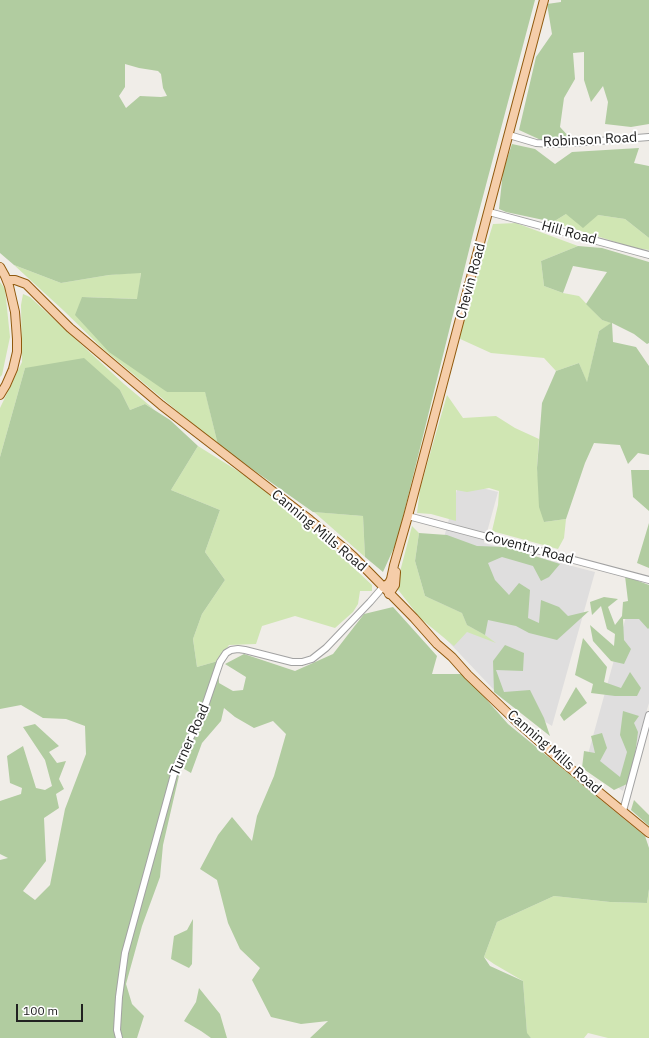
<!DOCTYPE html>
<html>
<head>
<meta charset="utf-8">
<style>
	body { margin:0 }
	#map { position:relative; width:649px; height:1038px; overflow:hidden; background:#f0ede8; font-family:"IBM Plex Sans",sans-serif }
	canvas { display:block }
	.scale { position:absolute; left:16px; top:1004px; width:67px; height:18px; box-sizing:border-box; border:2px solid #212121; border-top:0; padding-left:5px; font-size:12px; line-height:14px; white-space:nowrap; color:#212121; -webkit-text-stroke:3px #fff; paint-order:stroke }
</style>
</head>
<body>
<div id="map">
<canvas width="649" height="1038"></canvas>
<div class="scale">100 m</div>
</div>
<script>
const context = document.querySelector('canvas').getContext('2d');
context.lineJoin = 'round';
function paint(path, color) {
  context.fillStyle = color;
  context.fill(path, 'evenodd');
}
function shape(rows) {
  const path = new Path2D();
  for (const r of rows) {
    path.moveTo(r[0], r[1]);
    for (let i = 2; i < r.length; i += 2) path.lineTo(r[i], r[i + 1]);
  }
  return path;
}
function stroke(path, color, width, dash) {
  context.strokeStyle = color;
  context.lineWidth = width;
  context.lineCap = dash ? 'butt' : 'round';
  context.setLineDash(dash || []);
  context.stroke(path);
}
function label(font, color, halo, rows, align = 'center') {
  context.font = font + ' "IBM Plex Sans",sans-serif';
  context.lineWidth = 4;
  context.setLineDash([]);
  context.textBaseline = 'middle';
  context.strokeStyle = halo;
  context.fillStyle = color;
  for (const [text, x, y, turn = 0] of rows) {
    context.save();
    context.translate(x, y);
    context.rotate((+turn || 0) * Math.PI / 180);
    context.textAlign = isNaN(turn) ? turn : align;
    if (halo) context.strokeText(text, 0, 0);
    context.fillText(text, 0, 0);
    context.restore();
  }
}
paint(shape([
	[459,482,498,492,484,543,595,572,552,726,495,691,423,615],
	[635,584,649,587,649,703,623,791,585,765]
]), '#dfdede');
paint(shape([
	[566,214,598,215,625,219,649,238,649,250,634,248,553,222],
	[516,223,578,246,541,261,544,286,563,293,579,296,602,320,612,323,599,331,587,383,579,363,556,371,544,358,491,353,458,338,493,224],
	[14,265,61,283,109,275,141,272,138,299,82,297,167,392,205,391,218,445,102,348,63,310],
	[0,282,5,289,10,337,2,375,0,377],
	[23,294,30,297,124,384,155,410,145,404,130,410,120,390,25,368,0,457,0,408,22,362,21,305],
	[447,395,463,418,496,416,515,428,539,439,537,468,544,522,566,519,564,538,558,549,492,531,498,505,499,491,489,488,467,492,456,490,456,521,431,514,417,513,420,489],
	[198,446,249,478,314,531,372,585,372,591,360,591,358,604,353,612,335,628,295,616,262,626,256,644,229,645,218,661,197,667,193,639,202,614,225,580,205,552,220,510,171,490],
	[314,512,363,516,365,557],
	[412,526,419,533,415,561,425,596,462,613,467,625,485,635,496,643,467,632,454,646,420,618,396,587],
	[649,889,649,1038,608,1038,588,1033,584,1038,531,1038,527,1034,523,981,494,964,484,957,497,922,554,896,610,902,647,903]
]), '#d0e6b3');
paint(shape([
	[0,0,535,0,473,234,397,541,383,572,365,557,363,516,313,512,218,445,205,392,167,392,109,352,75,315,82,297,137,299,141,273,109,275,61,283,14,265,0,253],
	[125,64,139,68,158,71,161,74,163,88,167,96,161,97,140,96,126,108,119,96,125,87],
	[561,0,649,0,649,124,631,127,605,124,608,102,603,86,591,102,584,80,584,52,573,53,575,79,564,98,560,127,571,139,543,141,519,130,536,57,552,34,547,4,561,2],
	[512,144,535,149,555,164,572,152,639,148,634,163,649,166,649,238,625,219,598,215,583,228,566,214,553,222,506,212,499,209,503,171],
	[578,246,602,248,649,262,649,343,647,344,634,334,612,323,613,342,636,347,649,366,649,455,638,453,628,464,620,445,594,443,585,463,566,519,544,522,539,507,537,468,542,403,556,371,579,363,587,382,599,331,611,323,602,320,586,304,607,272,573,266,563,293,544,286,541,261],
	[84,358,120,390,130,410,145,404,170,420,198,446,171,490,220,510,205,552,225,580,202,614,193,639,197,667,218,661,219,683,233,691,243,690,246,677,225,664,244,654,295,671,333,654,364,614,393,607,437,656,432,674,464,674,508,724,645,836,649,848,649,889,647,903,610,902,554,896,497,922,484,957,490,966,523,981,527,1033,531,1038,310,1038,328,1021,301,1024,271,1017,252,980,260,968,240,949,228,923,217,880,200,869,218,835,232,817,252,841,257,816,274,776,286,734,273,721,254,728,235,717,224,708,221,721,202,743,191,773,181,767,163,845,160,877,142,926,126,984,132,1004,144,1016,137,1038,0,1038,0,860,8,858,0,854,0,801,21,794,22,788,10,783,7,756,23,746,36,788,45,790,52,786,45,760,23,727,35,724,59,746,49,752,57,763,66,761,59,779,64,789,56,794,59,808,44,818,46,861,23,891,35,900,50,885,65,809,86,754,85,726,66,719,43,718,21,705,0,709,0,457,25,368],
	[631,470,649,470,649,511,633,497],
	[649,523,649,568,637,563],
	[419,533,447,535,477,546,506,547,560,564,549,577,541,581,533,566,502,557,488,563,495,580,509,595,519,583,530,590,528,618,539,623,541,600,559,607,568,616,589,611,557,640,529,633,516,626,488,620,485,635,467,625,462,613,425,596,415,561],
	[625,576,649,585,649,628,648,629,639,619,623,619,624,640,631,649,624,664,611,661,593,641,590,625,614,646,615,634,607,629,601,606,592,615,590,602,604,597,618,599,608,607,615,625,622,616,623,602,628,601],
	[583,638,607,667,604,682,621,688,630,672,641,688,637,696,615,696,591,693,593,684,575,675],
	[505,645,524,653,523,671,496,670,504,692,530,690,544,718,550,736,494,692,493,661],
	[576,687,587,703,564,721,560,715],
	[623,711,639,716,634,723,638,732,634,763,627,784,614,790,582,768,584,751,595,753,591,736,602,733,607,748,600,761,620,777,627,752,620,735],
	[634,800,649,815,649,826,631,810],
	[193,919,192,964,189,968,171,959,174,936,187,930],
	[199,988,220,1014,227,1038,211,1038,201,1031,184,1021,196,1002]
]), '#b1cca0');
const minor = shape([
	[509,135,536,143,553,144,586,142,649,137],
	[489,212,649,255],
	[408,516,649,580],
	[623,811,649,715],
	[119,1038,117,1030,119,997,125,953,176,767,203,712,220,662,226,653,231,650,238,649,245,650,292,662,302,662,312,659,326,648,370,602,383,587]
]);
const major = shape([
	[0,267,5,276,9,286,15,312,17,339,17,352,13,369,6,385,0,395],
	[7,280,15,280,26,284,70,328,161,405,310,520,344,548,354,557,414,618,437,644,452,657,468,675,515,720,560,760,649,833],
	[383,587,389,583,391,579,394,565,408,516,544,0],
	[389,594,395,585,396,572]
]);
stroke(minor, '#a2a2a2', 8);
stroke(major, '#90590d', 10);
stroke(minor, '#fff', 6);
stroke(major, '#f5cda9', 8);
label('14px', '#212121', '#fff', [
	["Robinson Road",590,140,-3],
	["Hill Road",569,233,15],
	["Chevin Road",471,281,-75],
	["Canning Mills Road",319,531,40],
	["Coventry Road",529,548,15],
	["Turner Road",190,740,-66],
	["Canning Mills Road",554,752,41]
]);
</script>
</body>
</html>
